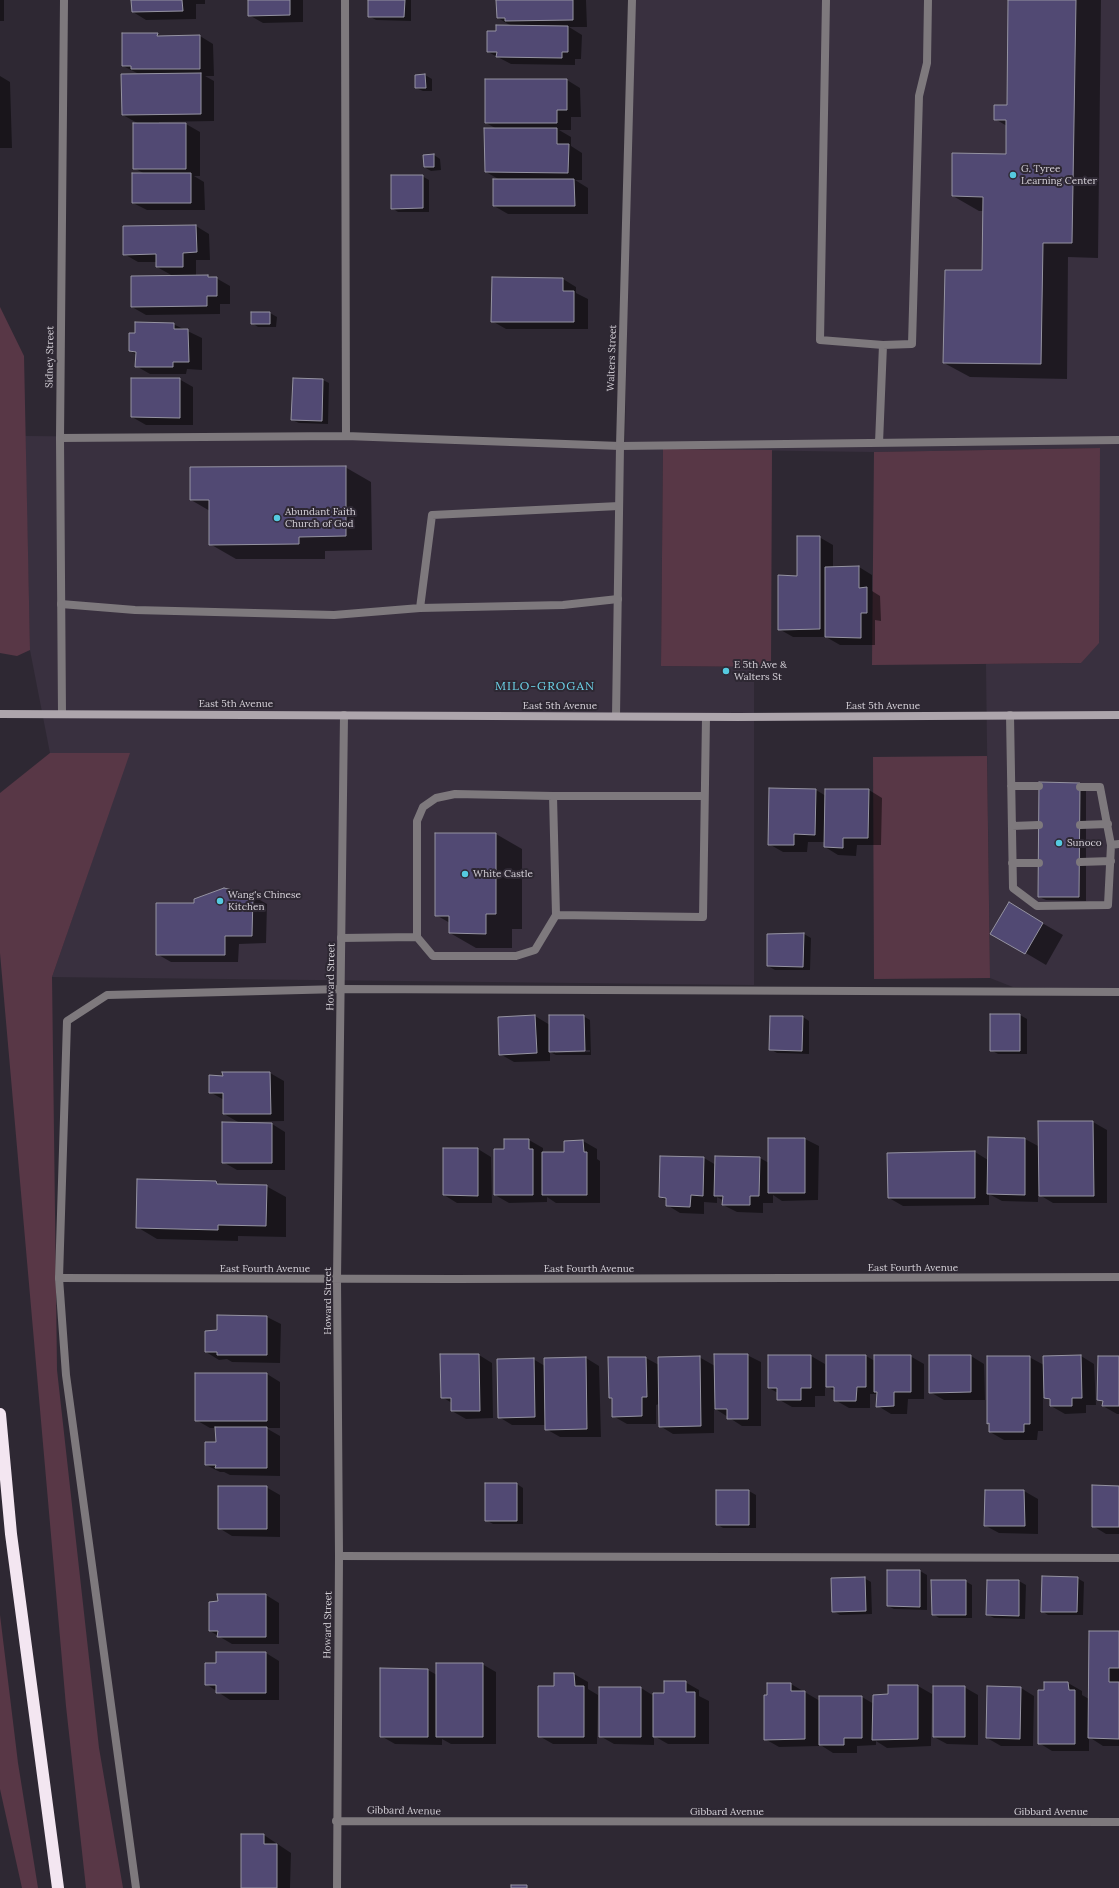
<!DOCTYPE html>
<html>
<head>
<meta charset="utf-8">
<style>
	body { margin:0 }
	canvas { display:block; background:#2e2833 }
</style>
</head>
<body>
<canvas width="1119" height="1888"></canvas>
<script>
const context = document.querySelector('canvas').getContext('2d');
context.lineJoin = 'round';
function paint(path, color) {
  context.fillStyle = color;
  context.fill(path, 'evenodd');
}
function shape(rows) {
  const path = new Path2D();
  for (const r of rows) {
    path.moveTo(r[0], r[1]);
    for (let i = 2; i < r.length; i += 2) path.lineTo(r[i], r[i + 1]);
  }
  return path;
}
function stroke(path, color, width, dash) {
  context.strokeStyle = color;
  context.lineWidth = width;
  context.lineCap = dash ? 'butt' : 'round';
  context.setLineDash(dash || []);
  context.stroke(path);
}
function label(font, color, halo, rows, align = 'center') {
  context.font = font + ' Lora,serif';
  context.lineWidth = 4;
  context.setLineDash([]);
  context.textBaseline = 'middle';
  context.strokeStyle = halo;
  context.fillStyle = color;
  for (const [text, x, y, turn = 0] of rows) {
    context.save();
    context.translate(x, y);
    context.rotate((+turn || 0) * Math.PI / 180);
    context.textAlign = isNaN(turn) ? turn : align;
    if (halo) context.strokeText(text, 0, 0);
    context.fillText(text, 0, 0);
    context.restore();
  }
}
paint(shape([
	[632,0,1119,0,1119,990,1013,987,990,978,986,664,1081,663,1100,448,874,452,663,449,661,666,754,667,754,985,52,977,129,753,50,753,30,650,25,436,625,442]
]), '#39303f');
paint(shape([
	[0,307,24,356,30,650,17,656,0,653],
	[1100,448,1099,643,1081,663,872,665,874,452],
	[663,449,772,450,771,667,661,666],
	[50,753,130,753,52,977,57,1370,99,1748,123,1888,86,1888,66,1706,0,953,0,793],
	[987,756,990,978,874,979,873,757],
	[0,1615,18,1763,38,1888,22,1888,0,1789]
]), '#583746');
paint(shape([
	[0,0,4,0,4,21,0,21],
	[132,0,205,0,205,4,196,4,196,19,146,20,133,12],
	[249,0,303,0,303,22,263,23,249,15],
	[369,0,411,0,411,21,376,20,369,16],
	[509,0,586,0,587,27,569,27,582,35,581,59,575,59,575,65,511,64,488,52,497,32,513,27,498,18],
	[1009,0,1101,0,1098,258,1068,257,1067,379,970,377,944,363,983,271,984,211,979,211,953,196,1007,155,1007,126,995,119,1008,106],
	[157,34,162,37,200,36,213,44,214,76,205,76,214,81,214,121,159,122,159,124,186,124,200,132,200,176,194,176,204,182,205,210,147,210,133,203,145,174,134,168,139,124,123,115,139,74,123,66],
	[425,75,432,79,432,91,423,91,416,88,416,76],
	[0,76,10,82,12,148,0,148],
	[567,80,580,88,581,117,571,117,571,130,559,130,571,137,571,146,582,153,582,180,575,180,588,188,588,214,508,214,494,206,500,180,486,172,497,129,486,123],
	[434,155,440,159,441,170,431,171,424,167],
	[422,176,429,180,429,212,398,212,392,208],
	[196,226,209,234,210,260,196,260,196,276,208,276,216,278,230,286,230,304,220,304,220,314,146,315,132,307,173,276,157,267,157,262,138,262,124,254],
	[563,279,576,287,576,293,588,299,588,329,506,329,492,321],
	[252,313,270,313,277,317,276,327,258,327,252,323],
	[173,324,202,338,202,370,187,369,186,374,150,374,136,366,137,355,130,351,136,334],
	[179,379,193,387,193,425,146,425,132,417],
	[323,380,329,383,328,424,299,423,292,420],
	[345,467,371,482,372,550,325,551,325,559,236,559,210,544,210,511,191,500],
	[819,537,833,545,833,568,859,567,872,575,872,591,880,596,881,621,875,620,875,645,840,645,826,637,793,637,779,629,798,577],
	[1040,783,1086,787,1086,901,1046,900,1039,897],
	[816,790,826,796,869,790,882,798,881,845,857,845,856,856,838,855,825,847,825,842,808,842,807,852,783,852,769,844],
	[496,834,522,849,522,929,512,929,512,948,476,948,450,933,450,923,436,915],
	[253,896,267,904,266,943,239,944,238,962,171,962,157,954,195,904],
	[1009,904,1063,935,1046,965,992,933],
	[804,934,811,938,810,970,775,970,768,966,768,935],
	[1020,1015,1027,1019,1027,1054,998,1054,991,1050],
	[535,1016,550,1025,583,1016,590,1020,591,1055,556,1055,550,1052,550,1061,514,1062,500,1054,499,1018],
	[590,1050,590,1052,555,1053,555,1051],
	[803,1017,809,1021,809,1054,777,1053,770,1049],
	[270,1073,284,1081,284,1121,238,1122,224,1114,224,1100,210,1092,224,1077],
	[1039,1122,1093,1122,1107,1130,1107,1203,1053,1203,1038,1194,1038,1202,1002,1201,989,1194,989,1205,903,1206,889,1198,975,1152,988,1160,988,1138,1025,1139,1040,1147],
	[272,1124,285,1132,285,1170,237,1170,223,1162],
	[805,1139,819,1146,818,1200,782,1201,773,1195,773,1203,763,1203,763,1213,737,1212,723,1205,724,1201,717,1197,717,1203,704,1202,704,1214,680,1213,667,1205,667,1201,660,1197,704,1158,716,1165,716,1157,760,1158,769,1163],
	[505,1140,529,1140,543,1148,543,1153,565,1153,565,1142,583,1141,597,1149,597,1159,600,1161,600,1203,556,1203,547,1197,547,1202,509,1203,495,1195,505,1150],
	[478,1149,491,1157,492,1203,457,1203,444,1195],
	[216,1182,221,1185,266,1186,286,1197,286,1237,238,1236,238,1241,157,1239,137,1227],
	[267,1317,281,1324,280,1363,232,1362,227,1359,219,1360,206,1352,218,1331],
	[479,1355,492,1363,493,1418,466,1419,452,1411,452,1403,442,1397],
	[747,1355,761,1362,761,1426,742,1426,714,1408,714,1433,673,1434,660,1426,659,1404,656,1405,656,1424,627,1424,613,1416,613,1399,610,1397,646,1358,659,1365,699,1357,715,1366],
	[811,1356,825,1364,825,1396,815,1396,815,1407,792,1407,778,1399,778,1393,769,1388],
	[866,1356,875,1361,910,1356,924,1364,924,1399,908,1399,907,1414,891,1414,878,1406,878,1394,870,1394,870,1408,849,1408,835,1400,835,1391,827,1386],
	[971,1356,984,1364,985,1400,944,1400,930,1392],
	[1081,1356,1094,1364,1096,1405,1086,1405,1086,1413,1065,1414,1051,1406,1051,1401,1043,1397,1043,1431,1038,1431,1037,1440,1004,1440,990,1432,990,1424,988,1423,1029,1357,1044,1365],
	[1119,1357,1119,1414,1117,1414,1103,1406,1104,1403,1098,1400],
	[586,1358,599,1366,601,1437,560,1437,546,1429,546,1425,512,1425,499,1417,533,1359,545,1366],
	[267,1374,280,1382,280,1428,266,1428,280,1436,280,1476,230,1475,224,1472,220,1472,206,1465,217,1443,216,1428,210,1428,196,1420],
	[517,1484,523,1488,523,1524,493,1524,486,1520],
	[266,1487,280,1495,280,1537,232,1536,219,1528],
	[1119,1487,1119,1534,1106,1534,1093,1526],
	[717,1491,749,1491,756,1495,756,1528,723,1528,717,1524],
	[986,1491,1024,1491,1038,1499,1038,1534,999,1533,986,1526],
	[920,1571,927,1575,927,1610,894,1609,888,1606],
	[864,1578,871,1582,872,1614,840,1615,833,1611],
	[1077,1578,1084,1582,1083,1615,1048,1615,1042,1611],
	[965,1581,972,1585,972,1618,939,1618,933,1614],
	[988,1581,1019,1581,1026,1585,1025,1619,994,1618,987,1614],
	[266,1595,279,1603,279,1644,232,1644,210,1631],
	[1119,1632,1119,1746,1103,1746,1089,1737,1089,1751,1052,1751,1039,1743,1045,1691,1068,1683,1082,1691,1082,1695,1089,1699],
	[266,1653,279,1661,279,1700,230,1700,206,1684],
	[482,1664,496,1672,496,1744,451,1744,442,1739,442,1745,395,1744,381,1736,381,1669,428,1670,437,1675],
	[555,1674,574,1674,588,1682,588,1689,598,1695,597,1744,553,1744,539,1736,555,1687],
	[685,1682,699,1690,699,1696,709,1701,709,1744,668,1744,654,1736,654,1745,614,1744,600,1736,641,1688,654,1696,665,1694],
	[791,1684,820,1701,820,1697,862,1697,874,1704,918,1686,932,1694,931,1746,887,1748,876,1741,876,1745,857,1746,857,1753,833,1753,819,1744,819,1746,779,1747,765,1739],
	[964,1687,978,1695,978,1745,947,1744,934,1737],
	[1021,1688,1034,1696,1033,1746,1001,1746,987,1738],
	[264,1835,291,1853,290,1888,242,1888]
]), '#0007');
const building = shape([
	[131,0,182,0,183,11,132,12,131,0],
	[248,0,290,0,290,15,248,16,248,0],
	[368,0,405,0,404,17,368,17,368,0],
	[496,0,573,0,573,20,505,21,505,18,497,18,496,0],
	[1008,0,1076,0,1072,243,1043,243,1041,364,943,363,945,270,982,270,983,197,952,196,952,153,1006,154,1006,120,994,120,994,105,1007,105,1008,0],
	[496,25,568,26,568,52,562,52,562,58,496,57,497,52,487,52,487,31,496,31,496,25],
	[122,33,158,33,157,36,200,35,200,69,131,69,131,66,122,66,122,33],
	[201,73,201,114,122,115,121,74,201,73],
	[425,74,426,88,415,88,415,75,425,74],
	[485,79,567,79,567,110,557,110,557,123,485,123,485,79],
	[133,123,186,123,186,169,133,169,133,123],
	[484,128,557,128,557,144,569,144,568,173,485,172,484,128],
	[434,154,434,167,424,167,423,155,434,154],
	[132,173,191,173,191,203,132,203,132,173],
	[391,175,423,175,423,208,391,209,391,175],
	[493,179,574,179,575,206,493,206,493,179],
	[196,225,197,252,183,253,183,267,156,267,156,254,123,255,123,226,196,225],
	[208,275,208,277,217,277,217,296,207,296,207,306,131,307,131,276,208,275],
	[492,277,563,278,563,291,574,291,574,322,491,322,492,277],
	[251,312,270,312,270,324,251,324,251,312],
	[135,322,174,323,174,329,188,329,189,362,173,362,173,367,135,367,136,352,129,351,129,333,135,333,135,322],
	[131,378,180,378,180,418,131,417,131,378],
	[293,378,323,379,322,421,291,420,293,378],
	[346,466,346,536,299,537,299,544,209,545,209,500,190,500,190,467,346,466],
	[797,536,820,536,820,629,778,630,778,575,797,576,797,536],
	[859,566,859,588,867,587,867,613,861,613,861,638,825,637,825,567,859,566],
	[1039,782,1080,783,1079,897,1038,897,1039,782],
	[769,788,816,789,815,835,794,834,794,845,768,845,769,788],
	[825,789,869,789,868,838,843,838,843,848,824,847,825,789],
	[435,833,496,833,496,914,486,914,486,934,449,933,449,916,435,916,435,833],
	[224,888,253,895,252,936,225,936,225,955,156,955,156,903,194,903,194,899,224,888],
	[1009,902,1043,923,1025,954,990,934,1009,902],
	[804,933,803,967,767,966,767,934,804,933],
	[990,1014,1020,1014,1020,1051,990,1051,990,1014],
	[535,1015,537,1053,499,1055,498,1017,535,1015],
	[549,1015,584,1015,585,1051,549,1052,549,1015],
	[770,1016,803,1016,802,1051,769,1050,770,1016],
	[222,1072,270,1072,271,1114,223,1114,223,1093,209,1093,209,1075,223,1076,222,1072],
	[1038,1121,1093,1121,1094,1196,1039,1196,1038,1121],
	[222,1122,272,1123,272,1163,222,1163,222,1122],
	[988,1137,1025,1138,1025,1195,987,1194,988,1137],
	[768,1138,805,1138,805,1193,768,1193,768,1138],
	[504,1139,529,1139,529,1149,533,1149,533,1195,494,1195,494,1149,504,1149,504,1139],
	[583,1140,584,1152,587,1152,587,1195,542,1195,542,1152,564,1152,564,1141,583,1140],
	[443,1148,478,1148,478,1196,443,1195,443,1148],
	[975,1151,975,1198,888,1198,887,1153,975,1151],
	[660,1156,704,1157,703,1196,691,1195,690,1207,666,1206,666,1198,659,1197,660,1156],
	[715,1156,760,1157,759,1196,750,1196,750,1205,722,1205,723,1196,714,1196,715,1156],
	[137,1179,216,1181,217,1184,267,1185,266,1226,218,1225,218,1230,136,1228,137,1179],
	[217,1315,267,1316,267,1355,217,1355,217,1352,205,1352,205,1331,217,1330,217,1315],
	[440,1354,479,1354,480,1411,451,1411,451,1398,441,1398,440,1354],
	[714,1354,748,1354,748,1419,727,1419,727,1409,715,1409,714,1354],
	[768,1355,811,1355,811,1388,801,1388,801,1400,777,1400,777,1388,768,1388,768,1355],
	[826,1355,866,1355,866,1387,857,1387,856,1401,834,1401,834,1387,826,1387,826,1355],
	[874,1355,911,1355,911,1392,894,1392,894,1406,876,1407,877,1392,874,1392,874,1355],
	[929,1355,971,1355,971,1392,929,1393,929,1355],
	[1081,1355,1082,1398,1072,1398,1072,1406,1050,1406,1050,1399,1044,1398,1043,1356,1081,1355],
	[700,1356,701,1426,659,1427,658,1357,700,1356],
	[987,1356,1030,1356,1030,1424,1024,1424,1024,1432,989,1432,989,1423,987,1424,987,1356],
	[1098,1356,1119,1356,1119,1406,1102,1406,1103,1401,1097,1400,1098,1356],
	[586,1357,587,1429,545,1430,544,1358,586,1357],
	[608,1357,646,1357,647,1397,642,1397,642,1416,612,1417,612,1398,609,1398,608,1357],
	[534,1358,535,1417,498,1418,497,1359,534,1358],
	[195,1373,267,1373,267,1421,195,1421,195,1373],
	[215,1427,267,1427,267,1468,215,1468,216,1465,205,1465,205,1442,216,1442,215,1427],
	[485,1483,517,1483,517,1521,485,1521,485,1483],
	[1092,1485,1119,1486,1119,1527,1092,1527,1092,1485],
	[218,1486,267,1486,267,1529,218,1529,218,1486],
	[716,1490,749,1490,749,1525,716,1525,716,1490],
	[985,1490,1024,1490,1025,1526,984,1526,985,1490],
	[887,1570,920,1570,920,1607,887,1606,887,1570],
	[1042,1576,1078,1577,1077,1612,1041,1612,1042,1576],
	[865,1577,866,1611,832,1612,831,1578,865,1577],
	[931,1580,966,1580,966,1615,932,1615,931,1580],
	[987,1580,1019,1580,1019,1616,986,1615,987,1580],
	[217,1594,266,1594,266,1637,217,1637,218,1631,209,1631,209,1602,218,1601,217,1594],
	[1089,1631,1119,1631,1119,1668,1109,1668,1109,1682,1119,1682,1119,1739,1088,1738,1089,1631],
	[216,1652,266,1652,266,1693,216,1693,216,1685,205,1685,205,1663,216,1663,216,1652],
	[436,1663,483,1663,483,1737,436,1737,436,1663],
	[380,1668,428,1669,428,1737,380,1737,380,1668],
	[554,1673,574,1673,575,1686,584,1686,584,1737,538,1737,538,1686,554,1686,554,1673],
	[664,1681,686,1681,686,1692,695,1692,695,1737,653,1737,653,1693,664,1693,664,1681],
	[1044,1682,1068,1682,1069,1690,1075,1690,1075,1744,1038,1744,1038,1690,1044,1690,1044,1682],
	[767,1683,791,1683,791,1691,805,1691,805,1739,764,1740,764,1695,767,1695,767,1683],
	[888,1685,918,1685,918,1739,872,1740,873,1695,888,1694,888,1685],
	[933,1686,965,1686,965,1737,933,1737,933,1686],
	[987,1686,1021,1687,1020,1739,986,1738,987,1686],
	[599,1687,641,1687,641,1737,599,1737,599,1687],
	[819,1696,862,1696,862,1738,844,1738,844,1745,819,1745,819,1696],
	[241,1834,264,1834,264,1844,277,1844,277,1888,241,1888,241,1834],
	[511,1885,527,1885,527,1888,511,1888,511,1885]
]);
paint(building, '#514973');
stroke(building, '#9593a1', 1);
stroke(shape([
	[345,0,346,436],
	[826,0,820,340,883,345,912,344,919,96,927,63,928,0],
	[60,438,346,436,620,446,1119,440],
	[879,443,883,345],
	[61,604,135,610,334,615,420,608,563,605,618,599],
	[420,608,432,515,619,506],
	[1010,715,1013,888,1037,906,1108,905,1111,845,1119,844],
	[1011,786,1039,786],
	[1080,787,1100,787,1111,845],
	[1080,825,1108,824],
	[1012,826,1039,825],
	[1080,862,1111,861],
	[1012,863,1039,863],
	[556,915,703,917,706,717],
	[417,937,417,821,423,807,436,798,455,794,553,796],
	[341,938,417,937,433,956,516,956,535,950,556,915,553,796,704,796],
	[339,1556,1119,1558],
	[136,1888,66,1375,59,1278,67,1021,107,995,341,989,1119,992]
]), '#7e797d', 8);
stroke(shape([
	[62,714,60,438,64,0],
	[616,716,620,446,632,0],
	[59,1278,454,1279,1119,1277],
	[336,1821,1119,1822],
	[337,1888,339,1556,337,1279,344,715]
]), '#7e797d', 8);
stroke(shape([
	[0,714,738,717,1119,715]
]), '#ada5ac', 8);
stroke(shape([
	[0,1414,11,1534,58,1888]
]), '#f3e6f1', 12);
for (const [x, y, r, color] of [
	[1013,175,4,"#55cae0"],
	[277,518,4,"#55cae0"],
	[726,671,4,"#55cae0"],
	[1059,843,4,"#55cae0"],
	[465,874,4,"#55cae0"],
	[220,901,4,"#55cae0"]
]) {
  const dot = new Path2D();
  dot.arc(x, y, r, 0, 2 * Math.PI);
  context.fillStyle = color;
  context.fill(dot);
  stroke(dot, '#2e2833', 1.5);
}
label('10px', '#d4d0d7', '#2e2833', [
	["G. Tyree",1021,169],
	["Learning Center",1021,181],
	["Abundant Faith",285,512],
	["Church of God",285,524],
	["E 5th Ave &",734,665],
	["Walters St",734,677],
	["Sunoco",1067,843],
	["White Castle",473,874],
	["Wang's Chinese",228,895],
	["Kitchen",228,907]
], 'left');
label('10px', '#d4d0d7', '#2e2833', [
	["Sidney Street",50,357,-89],
	["Walters Street",612,358,-88],
	["East 5th Avenue",236,704],
	["East 5th Avenue",560,706],
	["East 5th Avenue",883,706],
	["Howard Street",331,977,-89],
	["East Fourth Avenue",913,1268],
	["East Fourth Avenue",265,1269],
	["East Fourth Avenue",589,1269],
	["Howard Street",328,1301,-90],
	["Howard Street",328,1625,-89],
	["Gibbard Avenue",404,1811,1],
	["Gibbard Avenue",727,1812],
	["Gibbard Avenue",1051,1812]
]);
context.letterSpacing = '1px';
label('12px', '#6cd3e8', '#2e2833', [
	["MILO-GROGAN",545,687]
]);
context.letterSpacing = '0px';
</script>
</body>
</html>
